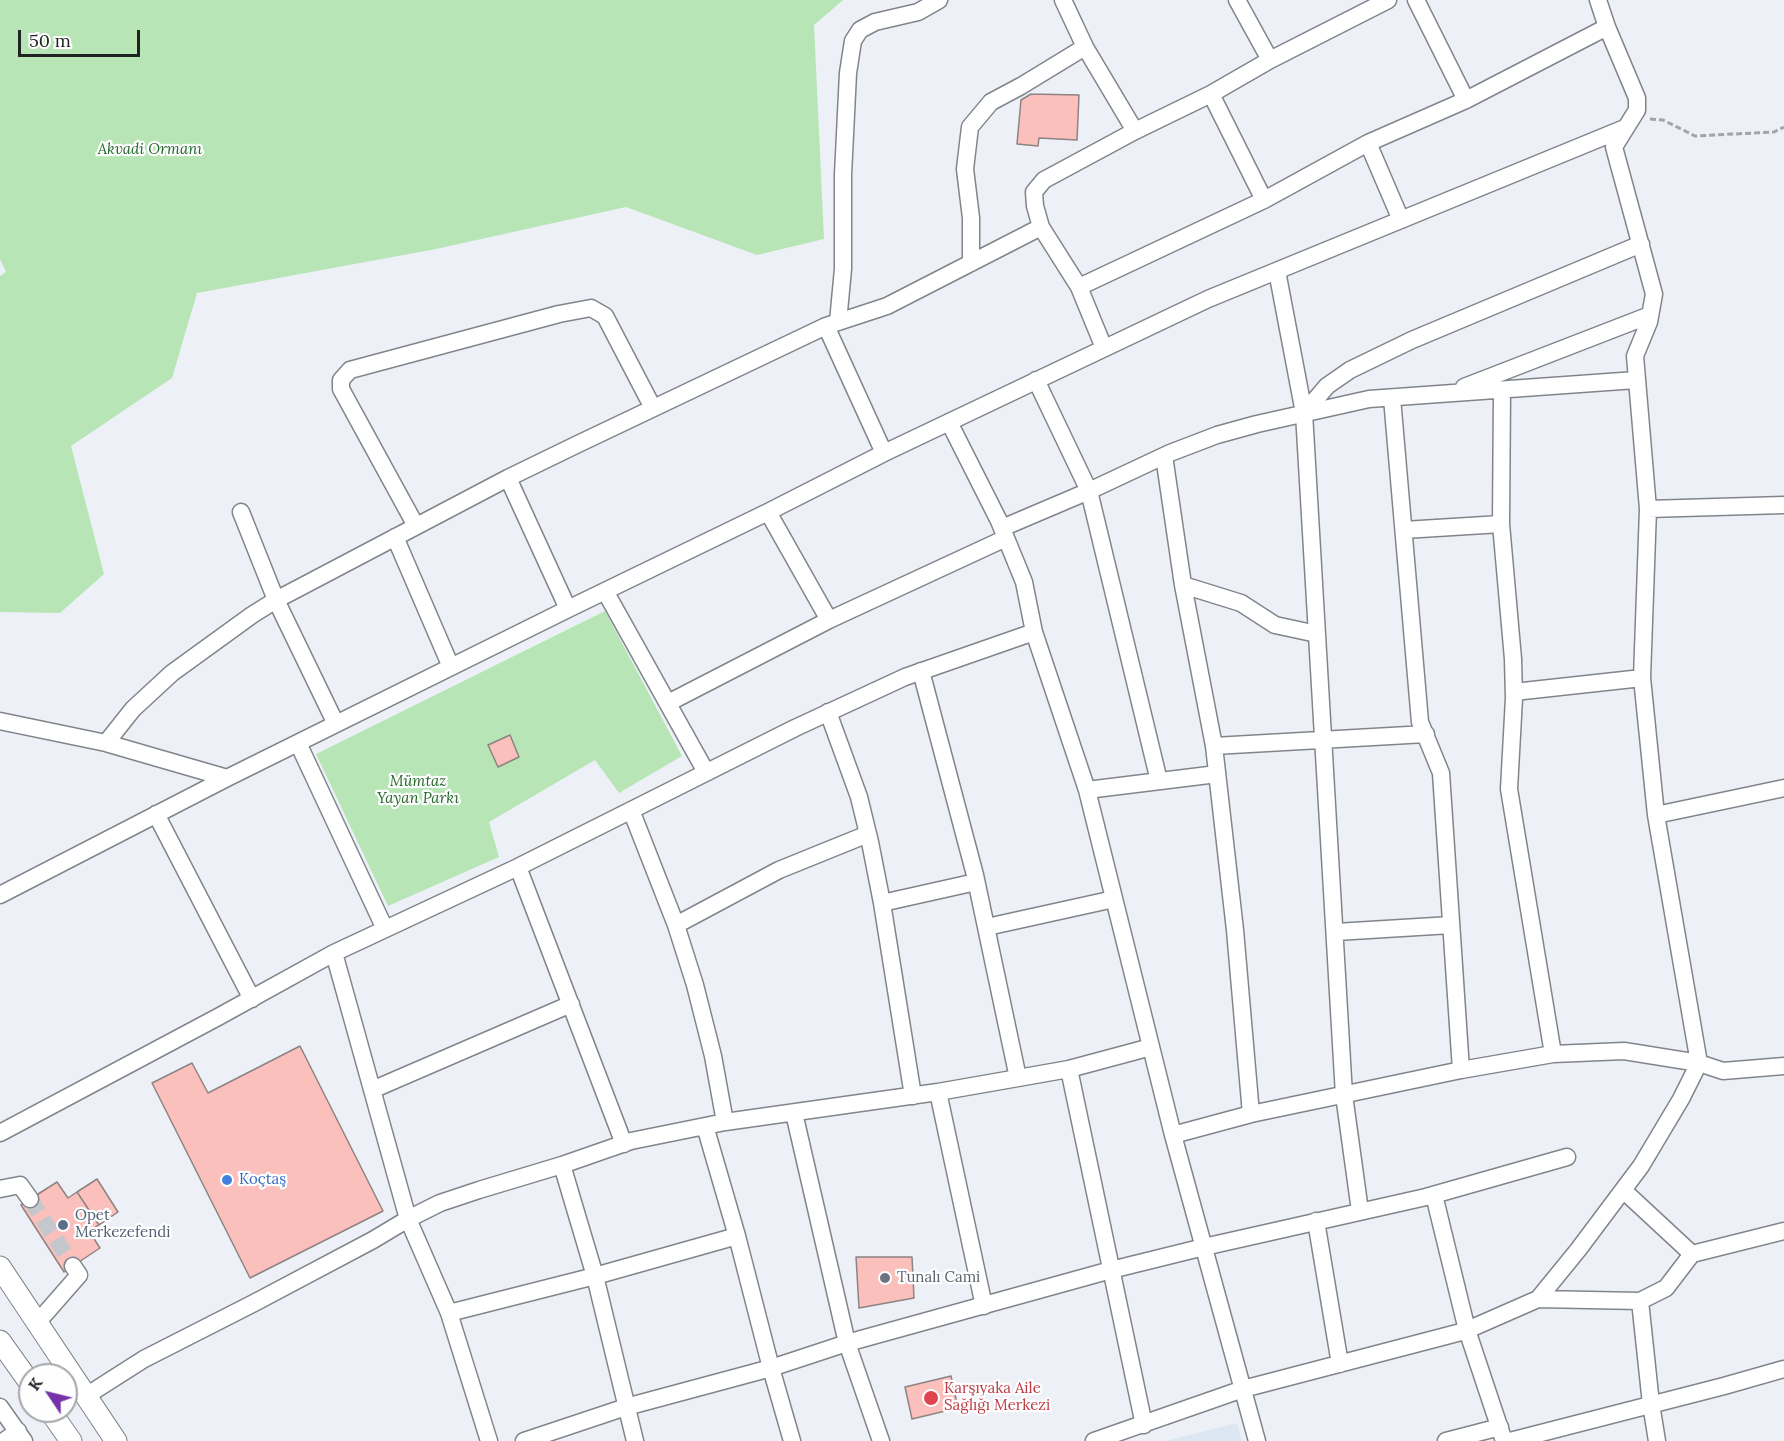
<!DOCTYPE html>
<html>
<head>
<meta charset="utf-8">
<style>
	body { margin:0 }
	#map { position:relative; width:1784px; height:1441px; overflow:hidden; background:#edf1f7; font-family:Lora,serif }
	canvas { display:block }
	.north { position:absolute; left:18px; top:1363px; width:60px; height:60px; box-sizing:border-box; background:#fefefe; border:2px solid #a5a6a7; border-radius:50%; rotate:305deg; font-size:16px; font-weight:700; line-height:24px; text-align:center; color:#202224 }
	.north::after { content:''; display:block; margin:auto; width:21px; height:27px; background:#7633a8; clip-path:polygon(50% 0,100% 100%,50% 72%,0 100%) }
	.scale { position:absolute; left:18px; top:30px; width:122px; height:27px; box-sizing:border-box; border:3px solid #202224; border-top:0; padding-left:8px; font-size:18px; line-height:21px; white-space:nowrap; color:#202224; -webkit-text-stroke:4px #fefefe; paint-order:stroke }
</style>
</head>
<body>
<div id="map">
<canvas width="1784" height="1441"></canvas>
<div class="north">K</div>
<div class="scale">50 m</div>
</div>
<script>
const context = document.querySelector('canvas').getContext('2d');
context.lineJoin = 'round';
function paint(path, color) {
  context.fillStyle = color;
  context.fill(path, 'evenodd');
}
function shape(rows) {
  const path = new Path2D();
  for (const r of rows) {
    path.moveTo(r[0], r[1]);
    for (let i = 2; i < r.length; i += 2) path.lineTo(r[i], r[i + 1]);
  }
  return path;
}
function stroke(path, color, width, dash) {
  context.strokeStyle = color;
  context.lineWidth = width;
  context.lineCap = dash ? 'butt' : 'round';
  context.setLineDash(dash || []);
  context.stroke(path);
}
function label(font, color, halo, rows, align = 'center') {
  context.font = font + ' Lora,serif';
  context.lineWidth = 4.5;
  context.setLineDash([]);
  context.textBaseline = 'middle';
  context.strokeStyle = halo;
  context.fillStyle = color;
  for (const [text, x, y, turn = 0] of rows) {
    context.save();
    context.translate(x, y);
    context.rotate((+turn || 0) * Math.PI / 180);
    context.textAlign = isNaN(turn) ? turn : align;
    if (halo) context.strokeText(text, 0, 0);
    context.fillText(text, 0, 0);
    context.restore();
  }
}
paint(shape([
	[1237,1423,1242,1441,1166,1441]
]), '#dde6f3');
paint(shape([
	[0,0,843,0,814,25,824,239,757,255,626,207,436,249,197,293,172,378,71,446,104,574,60,613,0,612,0,276,6,272,0,259],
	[605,611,682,756,619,793,595,760,489,822,499,857,388,906,316,754]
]), '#b7e5b6');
const building = shape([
	[1031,94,1079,95,1077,140,1039,138,1038,146,1017,144,1021,100,1031,94],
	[510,735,519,757,498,767,488,745,510,735],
	[300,1046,383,1211,250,1278,152,1083,192,1063,208,1093,300,1046],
	[97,1179,118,1212,99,1225,77,1192,97,1179],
	[57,1182,68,1198,77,1192,99,1225,89,1231,100,1248,64,1272,21,1205,57,1182],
	[856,1257,912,1257,914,1298,859,1308,856,1257],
	[951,1376,958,1408,912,1419,905,1387,951,1376]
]);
paint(building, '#fbbfbc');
stroke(building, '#8c8483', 1.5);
stroke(shape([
	[30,1199,73,1266]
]), '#c4c8cd', 16, [16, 8]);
const minor = shape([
	[1063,0,1085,47,1135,131],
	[1237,0,1270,60],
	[1416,0,1466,100],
	[1211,94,1264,200],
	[1368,143,1401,220],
	[971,263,971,218,965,169,970,127,991,102,1021,86,1085,47],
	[1277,271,1304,413,1344,1095,1360,1211],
	[1079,287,1264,200,1368,143,1466,100,1607,27],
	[838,322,843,269,843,175,848,73,853,41,860,30,875,22,918,12,939,0],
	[826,326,884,453],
	[1104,348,1079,287,1041,227,1035,206,1034,192,1044,180,1135,131,1211,94,1270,60,1388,0],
	[1036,380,1089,491,1159,781],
	[1464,387,1650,315],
	[1502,390,1501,524,1513,659,1514,698,1509,789,1553,1054],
	[1392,398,1420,722,1441,773,1461,1070],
	[1304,413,1327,386,1350,370,1412,340,1641,244],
	[949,422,999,521,1024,582,1034,632,1087,790,1173,1135,1257,1441],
	[1164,456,1183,585,1214,746,1235,930,1251,1114],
	[508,478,568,609],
	[1648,509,1784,505],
	[241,512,276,600,336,724],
	[768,512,829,620],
	[416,526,341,389,341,380,350,370,559,314,591,308,605,316,653,408],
	[1002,528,1089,491,1170,453,1217,435,1257,424,1369,399,1636,380],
	[1404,530,1501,524],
	[395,537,451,667],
	[1183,585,1241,603,1275,625,1317,634],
	[605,591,706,772],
	[921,671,975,875,1018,1078],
	[1514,692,1642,678],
	[668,703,829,620,1006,538],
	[828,712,859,797,870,842,882,903,913,1096],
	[0,721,106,743,227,778],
	[106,743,133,709,172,673,252,615,276,600,508,478,578,444,826,326,887,306,1041,227],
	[298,743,385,929],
	[1214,746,1426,734],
	[1087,790,1217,774],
	[631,810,676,925,695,985,713,1056,725,1122],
	[156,814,252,999],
	[1656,815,1784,788],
	[518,867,624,1144],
	[0,895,227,778,568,609,768,512,884,453,1208,299,1625,128],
	[882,903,976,882],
	[676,925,779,870,868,834],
	[987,927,1114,899],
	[1336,932,1451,925],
	[334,953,408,1219,449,1313,489,1441],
	[1069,1069,1144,1425],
	[372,1090,571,1004],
	[938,1092,984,1306],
	[794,1113,847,1343,881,1441],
	[705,1126,737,1236,771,1368,792,1441],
	[0,1133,218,1017,334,953,518,867,795,728,905,677,1034,632],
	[1173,1135,1251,1114,1461,1070,1553,1054,1624,1051,1699,1063,1723,1071,1784,1066],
	[562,1165,595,1276,635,1441],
	[0,1189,20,1185,30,1199],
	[1623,1190,1692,1254],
	[1434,1195,1467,1330,1504,1441],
	[1316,1221,1340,1364],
	[1538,1299,1640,1301,1666,1288,1692,1254,1784,1231],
	[1640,1301,1651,1404,1657,1441],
	[449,1313,595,1276,737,1236],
	[37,1323,79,1275,73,1266],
	[86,1396,144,1359,254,1303,373,1240,408,1219,440,1203,479,1190,562,1165,631,1141,725,1122,938,1092,1018,1078,1069,1069,1151,1047],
	[0,1407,24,1441],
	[4,1441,18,1431],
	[524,1441,626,1407,771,1368,847,1343,1111,1270,1204,1247,1426,1197,1567,1157],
	[1094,1441,1243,1389,1465,1331,1538,1299,1578,1250,1641,1166,1681,1099,1699,1063,1656,815,1642,678,1648,509,1635,356,1649,322,1654,294,1614,147,1637,110,1637,98,1607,27,1598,0],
	[1446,1441,1500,1427],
	[1510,1441,1724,1386,1784,1369]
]);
const major = shape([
	[0,1267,116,1441],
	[0,1341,30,1383],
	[50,1411,71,1441]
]);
stroke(minor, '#81858b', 19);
stroke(major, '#81858b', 23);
stroke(shape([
	[1650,119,1663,120,1695,136,1774,132,1784,127]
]), '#a1a4a8', 3, [6, 3]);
stroke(minor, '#fff', 16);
stroke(major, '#fff', 21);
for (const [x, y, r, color] of [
	[227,1180,6,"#3f7fe0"],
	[63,1225,6,"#5c6f8a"],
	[885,1278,6,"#6b7280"],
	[931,1398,8,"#e0444e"]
]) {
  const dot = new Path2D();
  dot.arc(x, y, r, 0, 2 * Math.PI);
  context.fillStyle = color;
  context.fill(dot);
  stroke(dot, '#fefefe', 2);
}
label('italic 15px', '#236729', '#fefefe', [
	["Akvadi Ormanı",150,150],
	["Mümtaz",418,782],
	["Yayan Parkı",418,799]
]);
label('15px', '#366cbe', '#fefefe', [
	["Koçtaş",239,1180]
], 'left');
label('15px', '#4e5e75', '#fefefe', [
	["Opet",75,1216],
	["Merkezefendi",75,1233]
], 'left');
label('15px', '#5b616d', '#fefefe', [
	["Tunalı Cami",897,1278]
], 'left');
label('15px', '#be3a42', '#fefefe', [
	["Karşıyaka Aile",944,1389],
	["Sağlığı Merkezi",944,1406]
], 'left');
</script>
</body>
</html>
